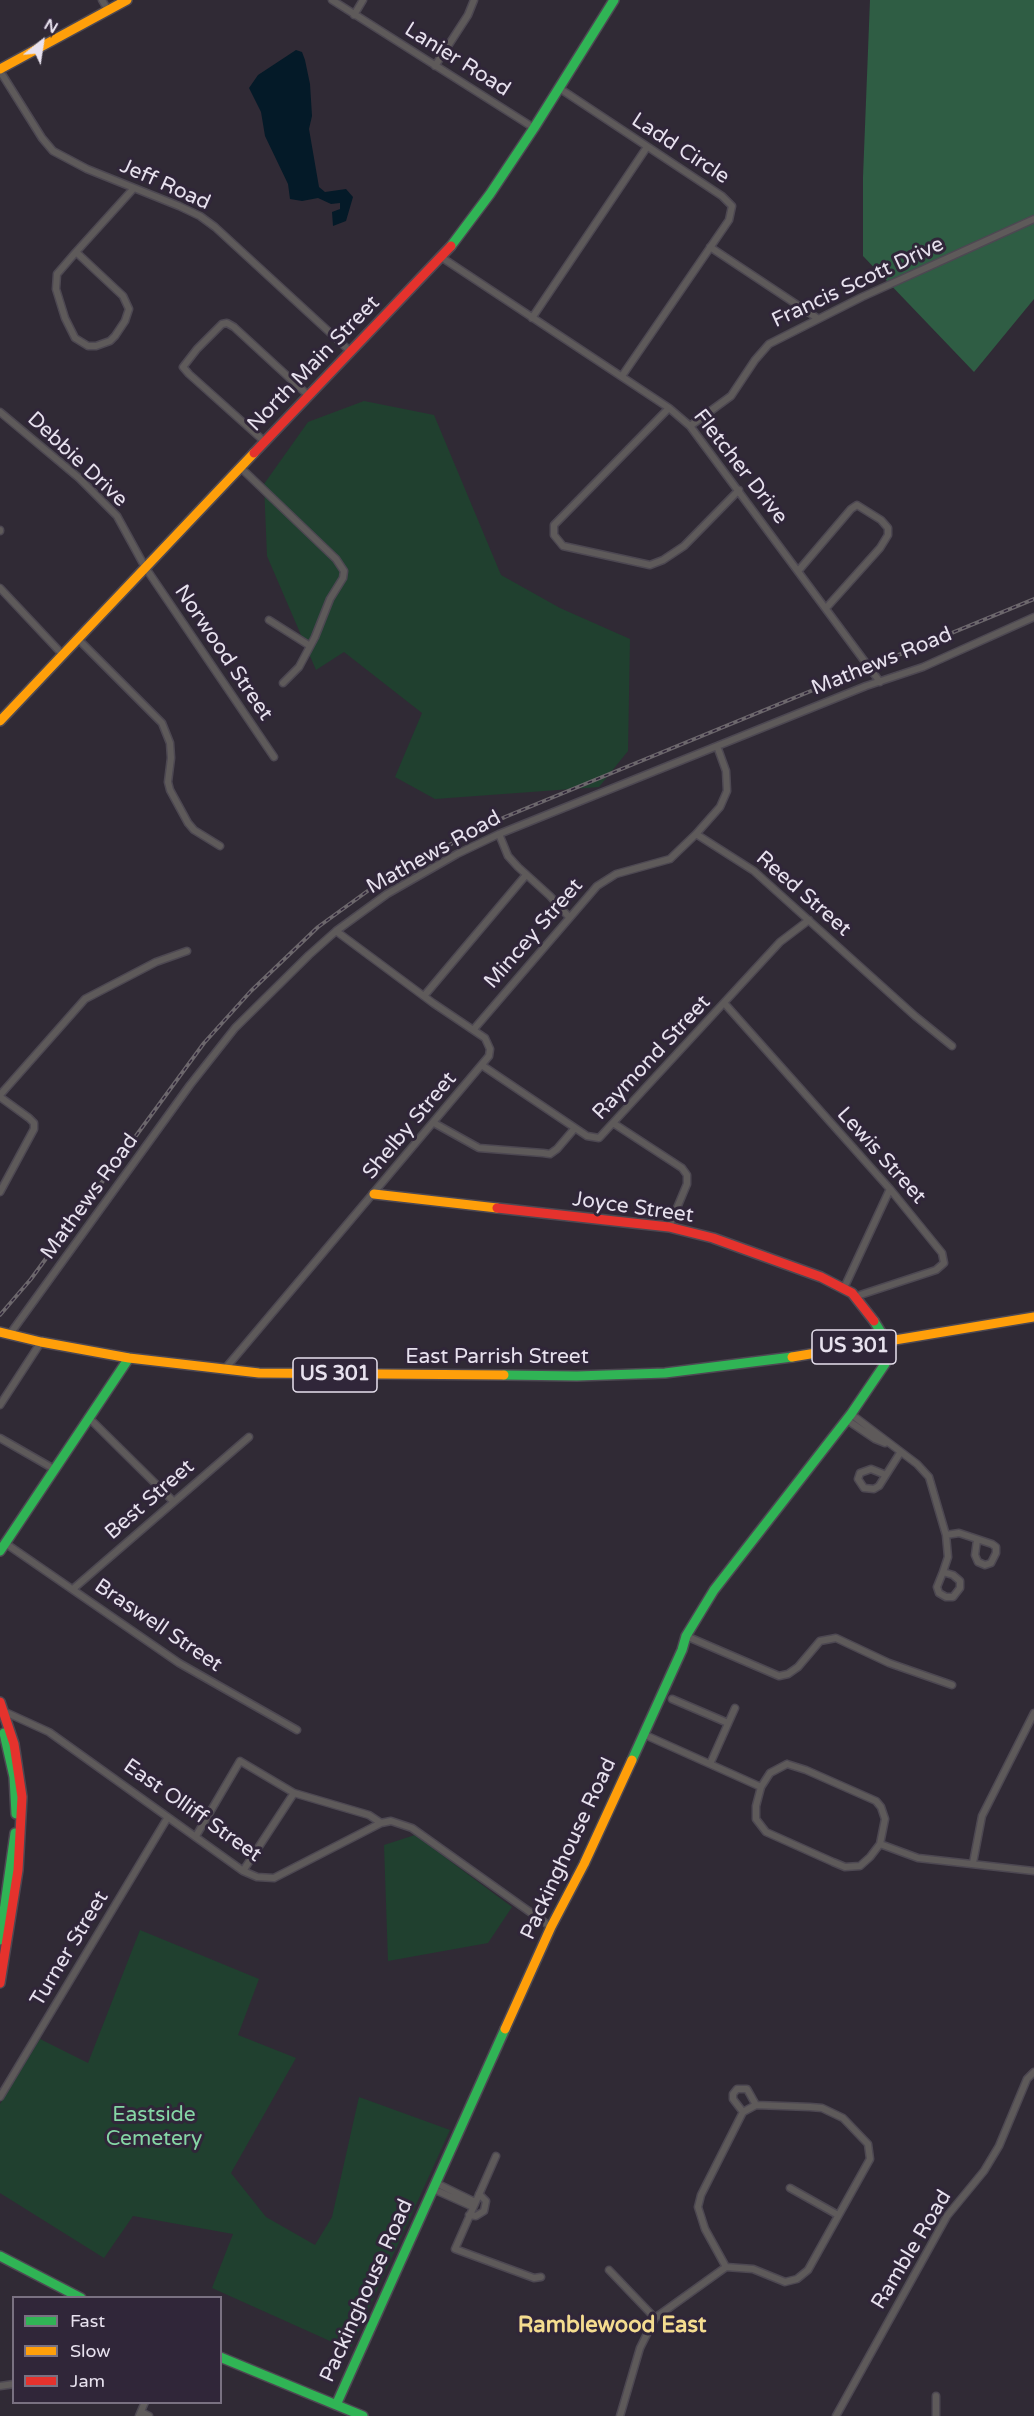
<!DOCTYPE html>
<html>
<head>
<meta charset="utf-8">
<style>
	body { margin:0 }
	#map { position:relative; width:1034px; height:2416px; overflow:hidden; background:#302a35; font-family:"Varela Round",sans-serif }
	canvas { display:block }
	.legend { position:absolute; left:12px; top:2296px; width:210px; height:108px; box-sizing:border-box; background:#302639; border:2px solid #797181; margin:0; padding:8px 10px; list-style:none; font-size:18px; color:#e7e1ee }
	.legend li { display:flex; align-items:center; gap:12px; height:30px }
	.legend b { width:30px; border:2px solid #797181 }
	.north { position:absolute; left:12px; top:12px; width:60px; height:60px; -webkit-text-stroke:4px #302639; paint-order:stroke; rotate:30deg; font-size:16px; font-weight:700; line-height:24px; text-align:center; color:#e7e1ee }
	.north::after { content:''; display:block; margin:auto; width:21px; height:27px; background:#e7e1ee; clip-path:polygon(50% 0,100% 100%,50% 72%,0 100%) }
</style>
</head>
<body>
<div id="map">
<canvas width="1034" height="2416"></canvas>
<ul class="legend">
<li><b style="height:8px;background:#30b455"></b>Fast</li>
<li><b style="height:8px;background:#ff9f0a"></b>Slow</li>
<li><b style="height:8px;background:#e5322d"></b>Jam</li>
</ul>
<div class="north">N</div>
</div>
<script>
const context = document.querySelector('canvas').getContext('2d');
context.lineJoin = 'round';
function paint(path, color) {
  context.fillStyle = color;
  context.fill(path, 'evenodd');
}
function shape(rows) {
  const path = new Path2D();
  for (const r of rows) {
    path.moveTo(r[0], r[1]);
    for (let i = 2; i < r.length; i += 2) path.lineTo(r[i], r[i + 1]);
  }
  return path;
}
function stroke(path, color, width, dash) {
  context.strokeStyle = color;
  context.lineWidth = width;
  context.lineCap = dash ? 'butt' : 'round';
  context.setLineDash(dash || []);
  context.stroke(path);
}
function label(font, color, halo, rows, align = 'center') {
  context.font = font + ' "Varela Round",sans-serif';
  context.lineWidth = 6;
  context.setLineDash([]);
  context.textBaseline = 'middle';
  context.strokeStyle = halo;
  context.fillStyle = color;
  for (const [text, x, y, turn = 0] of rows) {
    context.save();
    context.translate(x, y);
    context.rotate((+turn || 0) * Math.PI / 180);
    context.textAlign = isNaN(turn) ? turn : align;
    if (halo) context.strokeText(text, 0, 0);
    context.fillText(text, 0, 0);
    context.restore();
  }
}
paint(shape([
	[364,401,434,415,501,575,560,608,630,639,628,751,599,787,435,799,395,777,422,713,344,652,316,670,267,556,264,484,308,422],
	[415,1835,512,1907,488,1943,388,1961,384,1845],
	[140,1930,259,1979,238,2035,296,2058,231,2173,266,2217,315,2245,332,2217,359,2097,450,2130,350,2350,212,2288,233,2234,133,2216,104,2258,0,2193,0,2104,40,2039,88,2063]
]), '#20402f');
paint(shape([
	[870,0,1034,0,1034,299,974,372,863,256,863,177]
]), '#2f5d44');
paint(shape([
	[296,50,302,52,305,60,310,84,312,116,309,129,319,187,325,192,346,189,353,197,346,221,333,226,332,212,340,209,340,203,331,204,318,198,302,201,290,199,288,184,265,136,261,112,249,88,258,75]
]), '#041a28');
const street = shape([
	[102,0,108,10],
	[332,0,534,128],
	[354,15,363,0],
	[435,66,468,15,474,0],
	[0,71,42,138,53,151,87,169,179,206,200,216,215,227,351,352],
	[559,88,722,196,732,206,729,220,622,376],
	[710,247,817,318],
	[76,252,123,296,129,309,125,321,115,336,110,341,96,346,88,346,75,338,65,318,56,289,57,274,76,252],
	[76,252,134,188],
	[441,257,669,408,690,426,880,682],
	[532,318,647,147],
	[669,408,554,525,554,535,563,546,650,565,663,560,684,546,739,490],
	[0,412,79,478,117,516,145,567,274,757],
	[690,426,731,396,755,360,769,344,862,297,1034,219],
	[265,442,189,374,183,367,197,349,222,324,227,323,234,327,309,396],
	[241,468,336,559,344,571,343,578,330,599,315,637,299,667,283,683],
	[0,531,0,530],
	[799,570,851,509,857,505,881,520,888,528,888,535,880,548,827,607],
	[0,588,63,655],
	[269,620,310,646],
	[78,639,162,723,170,743,171,758,168,782,170,790,188,823,194,830,220,846],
	[499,834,508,856,518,867,550,896,569,917],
	[696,834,754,871,915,1016,952,1046],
	[424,996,526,875],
	[725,1004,890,1189,942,1253,944,1263,936,1270,857,1296],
	[474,1029,597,886,616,874,670,859,696,834,720,807,727,791,726,771,717,746],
	[483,1066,587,1136,599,1138,780,942,809,920],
	[0,1095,85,999,156,962,187,951],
	[0,1097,29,1118,34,1123,34,1129,0,1192],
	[434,1123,479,1148,543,1153,550,1154,557,1149,575,1128],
	[613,1123,682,1168,687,1175,687,1184,669,1227],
	[844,1288,890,1189],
	[10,1334,190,1085,235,1028,309,955,336,931,387,894,457,854,499,834,866,686,923,667,1034,617],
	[224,1370,489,1056,490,1049,485,1038,433,1003,336,931],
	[0,1405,41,1342],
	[851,1414,917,1464,929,1477,946,1535,948,1557,943,1572],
	[88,1417,173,1501],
	[847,1420,875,1439,885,1443],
	[0,1438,54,1469],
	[886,1475,871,1469,860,1473,858,1479,864,1488,874,1489,879,1486,900,1453],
	[946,1535,959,1533,992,1544,996,1547,996,1553,991,1563,985,1565,978,1562,975,1555,977,1540],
	[5,1543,179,1663,297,1730],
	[943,1572,953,1575,960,1581,960,1588,953,1597,946,1597,939,1593,937,1587,943,1572],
	[73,1589,249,1437],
	[686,1636,779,1676,788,1674,798,1667,820,1641,836,1638,889,1663,952,1685],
	[672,1699,728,1723],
	[3,1711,49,1732,243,1871,257,1877,274,1878,381,1823,391,1821,412,1828,551,1927],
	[643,1734,761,1787],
	[710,1764,735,1708],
	[787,1764,806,1770,876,1801,881,1807,885,1819,880,1844,870,1857,860,1866,845,1867,833,1862,766,1832,756,1819,756,1806,761,1787,770,1773,787,1764],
	[196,1836,240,1761,294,1793,369,1815,381,1823],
	[880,1844,918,1858,1034,1871],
	[973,1863,982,1816,1034,1713],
	[243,1871,294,1793],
	[0,2097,168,1817],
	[743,2112,733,2099,733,2094,737,2089,747,2089,756,2105],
	[496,2156,455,2249,534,2278,541,2277],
	[436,2183,475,2202],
	[790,2188,838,2215],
	[433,2189,473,2207],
	[469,2215,476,2216,484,2211,486,2201,479,2194],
	[609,2270,655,2318],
	[0,2386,14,2384],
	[936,2396,936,2416],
	[141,2412,149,2416],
	[139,2416,145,2402],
	[620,2416,640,2348,655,2318,726,2267,753,2269,785,2282,797,2279,808,2270,870,2159,868,2144,843,2118,822,2108,810,2107,756,2105,743,2112,701,2195,698,2207,705,2229,726,2267],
	[836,2416,947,2216,984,2171,999,2146,1027,2079,1034,2072]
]);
const fast = shape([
	[451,246,490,194,534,128,614,0],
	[504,1375,577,1376,665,1373,792,1357],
	[0,1551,129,1358],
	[4,1733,14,1777,16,1814],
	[632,1760,682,1650,686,1636,714,1590,851,1414,885,1364,887,1342,874,1321],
	[0,1940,15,1833],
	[0,2256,81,2298],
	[220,2357,363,2416],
	[336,2405,505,2029]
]);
const slow = shape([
	[0,69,127,0],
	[0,721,254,453],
	[374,1194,497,1208],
	[0,1332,41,1342,129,1358,259,1373,504,1375],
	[792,1357,1034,1317],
	[505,2029,551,1927,584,1864,632,1760]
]);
const jam = shape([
	[254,453,451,246],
	[497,1208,669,1227,713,1238,821,1277,852,1293,874,1321],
	[0,1702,14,1744,22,1797,18,1870,0,1983]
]);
stroke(street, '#4d4852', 9);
stroke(fast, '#4d4852', 12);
stroke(slow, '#4d4852', 12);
stroke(jam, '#4d4852', 12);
stroke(street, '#5e5a5a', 6);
stroke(fast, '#30b455', 9);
stroke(slow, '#ff9f0a', 9);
stroke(jam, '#e5322d', 9);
const rail = shape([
	[0,1315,31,1279,204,1043,251,991,318,927,391,874,505,817,1034,599]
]);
stroke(rail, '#6c676c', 4);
stroke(rail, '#302639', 1.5, [4.5]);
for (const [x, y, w] of [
	[854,1347,84],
	[335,1375,84]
]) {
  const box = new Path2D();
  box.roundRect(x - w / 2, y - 17, w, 34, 4.5);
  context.fillStyle = '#302639';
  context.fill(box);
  stroke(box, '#e7e1ee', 1.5);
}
label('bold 20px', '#e7e1ee', null, [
	["US 301",854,1347],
	["US 301",335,1375]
]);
label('21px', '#e7e1ee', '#302639', [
	["Lanier Road",457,60,32],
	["Ladd Circle",680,149,33],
	["Jeff Road",165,185,24],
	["Francis Scott Drive",858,283,-25],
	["North Main Street",314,364,-46],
	["Debbie Drive",77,460,43],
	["Fletcher Drive",740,467,52],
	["Norwood Street",223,653,56],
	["Mathews Road",882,662,-22],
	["Mathews Road",434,853,-29],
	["Reed Street",803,894,41],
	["Mincey Street",534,934,-49],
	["Raymond Street",652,1058,-47],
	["Shelby Street",410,1126,-50],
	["Lewis Street",881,1156,48],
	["Mathews Road",90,1197,-54],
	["Joyce Street",633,1208,8],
	["East Parrish Street",497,1357],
	["Best Street",150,1500,-41],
	["Braswell Street",158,1626,34],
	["East Olliff Street",192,1811,35],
	["Packinghouse Road",569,1849,-65],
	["Turner Street",70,1949,-59],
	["Ramble Road",912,2250,-59],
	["Packinghouse Road",367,2291,-66]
]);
label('21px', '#85d6a5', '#302639', [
	["Eastside",154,2115],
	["Cemetery",154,2139]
]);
label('bold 22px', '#f4dc8f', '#302639', [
	["Ramblewood East",612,2326]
]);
</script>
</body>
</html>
